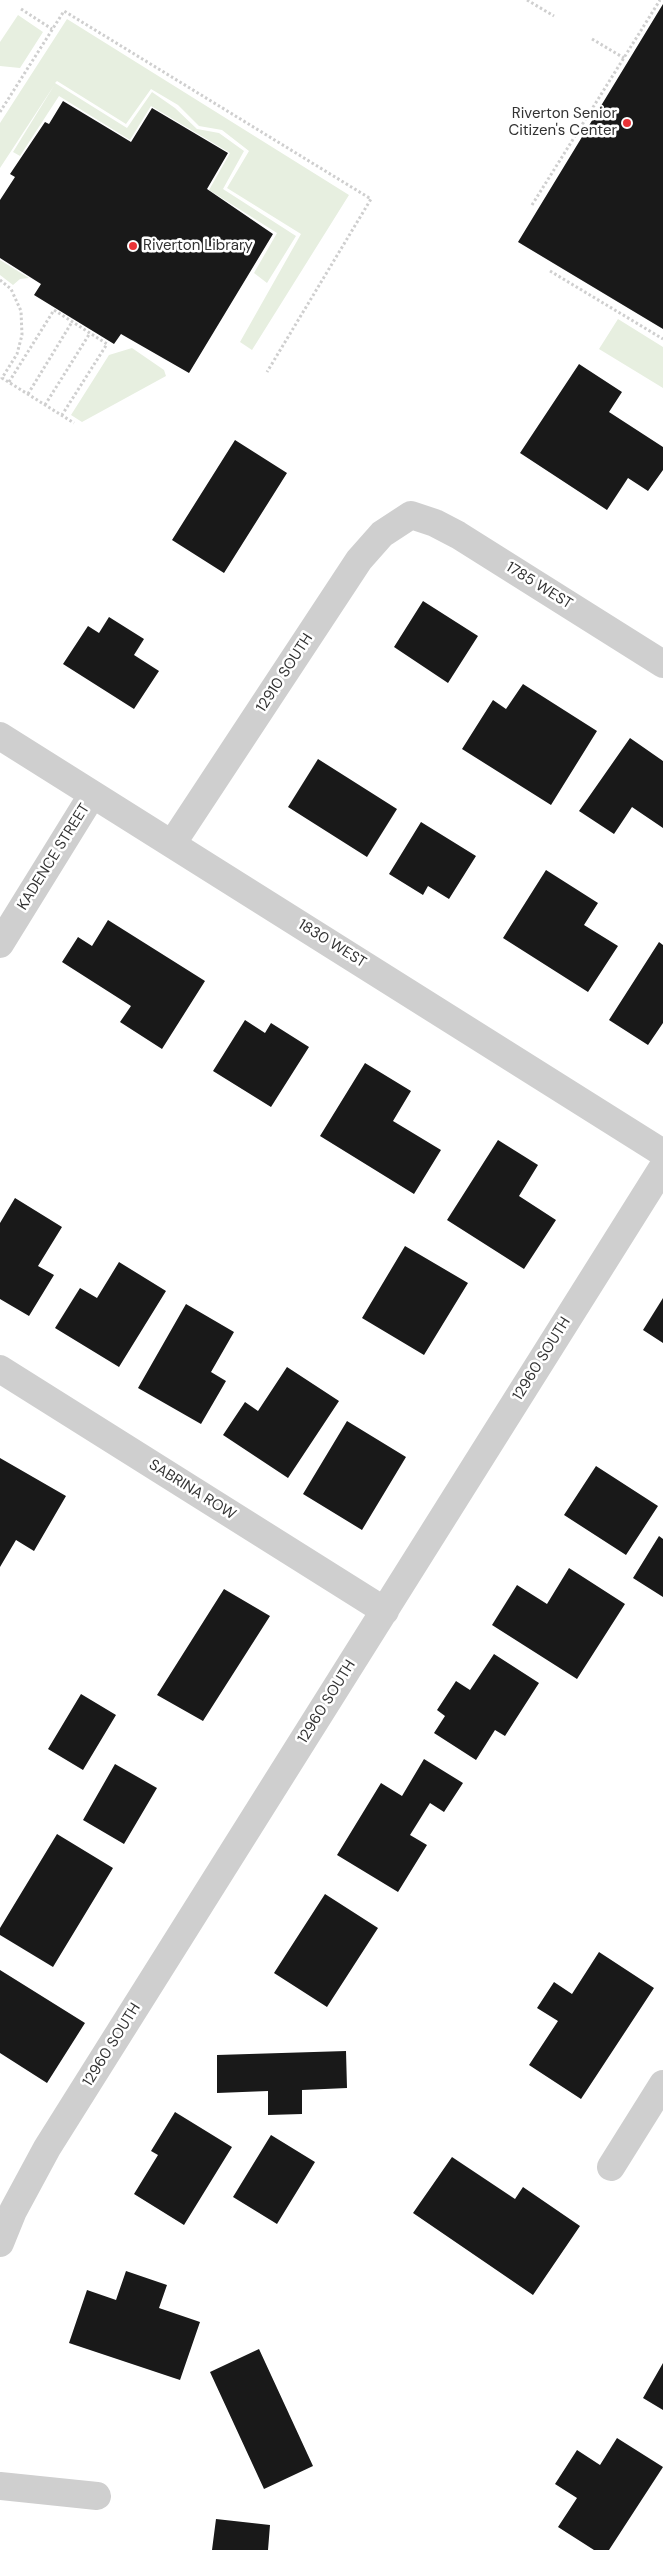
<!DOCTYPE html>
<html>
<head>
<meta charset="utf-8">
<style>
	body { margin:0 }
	canvas { display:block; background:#fff }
</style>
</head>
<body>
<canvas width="663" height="2550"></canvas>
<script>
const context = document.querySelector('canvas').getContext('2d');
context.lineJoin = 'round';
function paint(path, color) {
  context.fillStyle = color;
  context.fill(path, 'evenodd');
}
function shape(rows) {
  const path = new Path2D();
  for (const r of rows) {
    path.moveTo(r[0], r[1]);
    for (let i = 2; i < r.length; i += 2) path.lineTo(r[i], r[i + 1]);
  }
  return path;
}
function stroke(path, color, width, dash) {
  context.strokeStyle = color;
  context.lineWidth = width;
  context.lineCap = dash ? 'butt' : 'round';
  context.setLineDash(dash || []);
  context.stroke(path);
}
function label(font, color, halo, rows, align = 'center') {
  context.font = font + ' "DM Sans",sans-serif';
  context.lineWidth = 5;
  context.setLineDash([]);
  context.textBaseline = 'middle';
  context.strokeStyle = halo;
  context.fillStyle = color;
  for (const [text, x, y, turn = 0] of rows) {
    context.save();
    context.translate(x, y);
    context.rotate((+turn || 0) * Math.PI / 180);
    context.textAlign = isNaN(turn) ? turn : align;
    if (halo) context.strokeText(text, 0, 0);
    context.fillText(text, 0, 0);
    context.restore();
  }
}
paint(shape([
	[18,15,43,32,20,68,0,66,0,42],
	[67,19,349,195,252,350,240,342,301,234,227,188,249,151,222,130,199,126,178,105,151,89,126,124,57,81,55,83,127,128,152,92,175,108,197,129,219,133,244,151,223,189,296,236,267,283,254,273,277,233,209,190,230,153,151,106,130,140,59,96,20,156,13,152,55,84,0,168,0,123],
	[0,260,29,278,20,279,13,285,0,275],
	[618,319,663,347,663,388,599,349],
	[132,348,164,370,166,376,82,422,71,415,109,355]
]), '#e7efe0');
paint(shape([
	[663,4,663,329,518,242],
	[63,101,131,142,152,108,228,153,207,189,273,234,189,373,121,334,114,344,34,295,41,284,0,258,0,200,15,177,10,174,45,122,49,124],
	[579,364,622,392,609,412,663,447,663,470,648,491,628,478,607,510,520,453],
	[235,440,287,473,224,573,172,540],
	[423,601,478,636,448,683,394,647],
	[109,617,144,639,134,655,159,671,134,709,63,664,88,626,99,633],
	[523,684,597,731,551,805,462,749,493,700,506,709],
	[630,738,663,761,663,828,632,807,614,834,579,811],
	[318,759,397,809,367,857,288,807],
	[421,822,476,856,449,899,428,886,423,895,389,874],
	[546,870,598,903,584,925,618,946,588,992,503,938],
	[108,920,205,981,162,1049,120,1022,131,1006,62,962,78,937,92,946],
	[659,942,663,945,663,1023,648,1045,609,1020],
	[245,1020,265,1033,271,1023,309,1047,271,1107,213,1071],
	[365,1063,411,1091,393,1121,441,1150,414,1194,320,1136],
	[498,1140,538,1165,519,1196,556,1220,524,1269,447,1220],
	[15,1198,62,1227,38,1266,54,1275,29,1316,0,1299,0,1223],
	[405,1246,468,1283,424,1355,362,1318],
	[119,1262,166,1291,119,1367,55,1328,80,1288,97,1298],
	[663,1298,663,1343,643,1330],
	[186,1304,234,1332,211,1372,226,1381,201,1424,138,1388],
	[287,1367,339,1401,288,1478,223,1435,245,1402,258,1411],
	[347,1421,406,1457,362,1530,303,1494],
	[0,1458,66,1496,34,1551,16,1540,0,1567],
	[596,1466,658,1506,626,1555,564,1515],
	[659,1536,663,1539,663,1597,633,1578],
	[569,1568,625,1604,577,1679,492,1625,517,1585,547,1604],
	[224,1589,270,1616,203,1721,157,1695],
	[494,1654,539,1683,505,1736,495,1730,476,1760,434,1733,445,1716,437,1710,456,1681,470,1690],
	[81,1694,116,1715,83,1770,48,1749],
	[424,1759,463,1783,444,1812,430,1803,410,1835,427,1845,398,1892,337,1855,381,1783,402,1796],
	[115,1764,157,1788,124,1844,83,1820],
	[57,1834,113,1868,53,1967,0,1935,0,1928],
	[325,1894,378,1928,327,2007,274,1973],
	[599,1952,654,1988,581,2099,529,2065,558,2021,537,2008,554,1982,572,1994],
	[0,1970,85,2023,47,2083,0,2053],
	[346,2051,347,2088,302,2090,302,2114,268,2115,268,2091,217,2093,217,2055],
	[175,2112,232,2147,184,2225,134,2194,158,2155,151,2151],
	[271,2135,315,2162,277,2224,233,2197],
	[452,2157,515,2199,523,2187,580,2226,533,2295,413,2213],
	[126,2271,167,2285,159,2308,200,2322,180,2380,69,2343,87,2290,116,2300],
	[259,2349,313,2466,264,2489,210,2372],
	[663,2363,663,2410,643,2398],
	[617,2438,663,2467,609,2550,594,2550,558,2527,577,2498,555,2484,577,2450,600,2465],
	[216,2519,270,2525,268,2550,212,2550]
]), '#191919');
stroke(shape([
	[527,0,554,16],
	[21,9,52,29],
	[592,39,624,58],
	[0,112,64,11,371,199,267,372],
	[532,205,660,0],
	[550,271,663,339],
	[0,280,11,289,21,311,22,335,17,354,2,378,74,423],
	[9,382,54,310,107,344,62,415],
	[28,394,72,322],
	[45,405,90,333]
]), '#cfcfcf', 3, [2.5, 2.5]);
stroke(shape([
	[0,736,663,1153],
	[172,844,359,560,382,534,411,515,435,523,458,535,663,664],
	[0,944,92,795],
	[0,1369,385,1611],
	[611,2167,663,2084],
	[0,2243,13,2211,47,2148,663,1167],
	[0,2486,97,2496]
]), '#cfcfcf', 28);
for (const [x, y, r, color] of [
	[627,123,5,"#ea3337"],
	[133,246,5,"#ea3337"]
]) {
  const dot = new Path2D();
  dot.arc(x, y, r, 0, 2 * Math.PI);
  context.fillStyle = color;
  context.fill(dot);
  stroke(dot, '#fff', 2);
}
label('15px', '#323232', '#fff', [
	["Riverton Senior",617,114],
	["Citizen's Center",617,131],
	["Riverton Library",143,246,"left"]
], 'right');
label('15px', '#323232', '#fff', [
	["1785 WEST",539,586,32],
	["12910 SOUTH",285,673,-57],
	["KADENCE STREET",54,857,-58],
	["1830 WEST",332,944,32],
	["12960 SOUTH",542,1359,-58],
	["SABRINA ROW",192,1490,32],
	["12960 SOUTH",327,1702,-58],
	["12960 SOUTH",112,2045,-58]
]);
</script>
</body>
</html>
